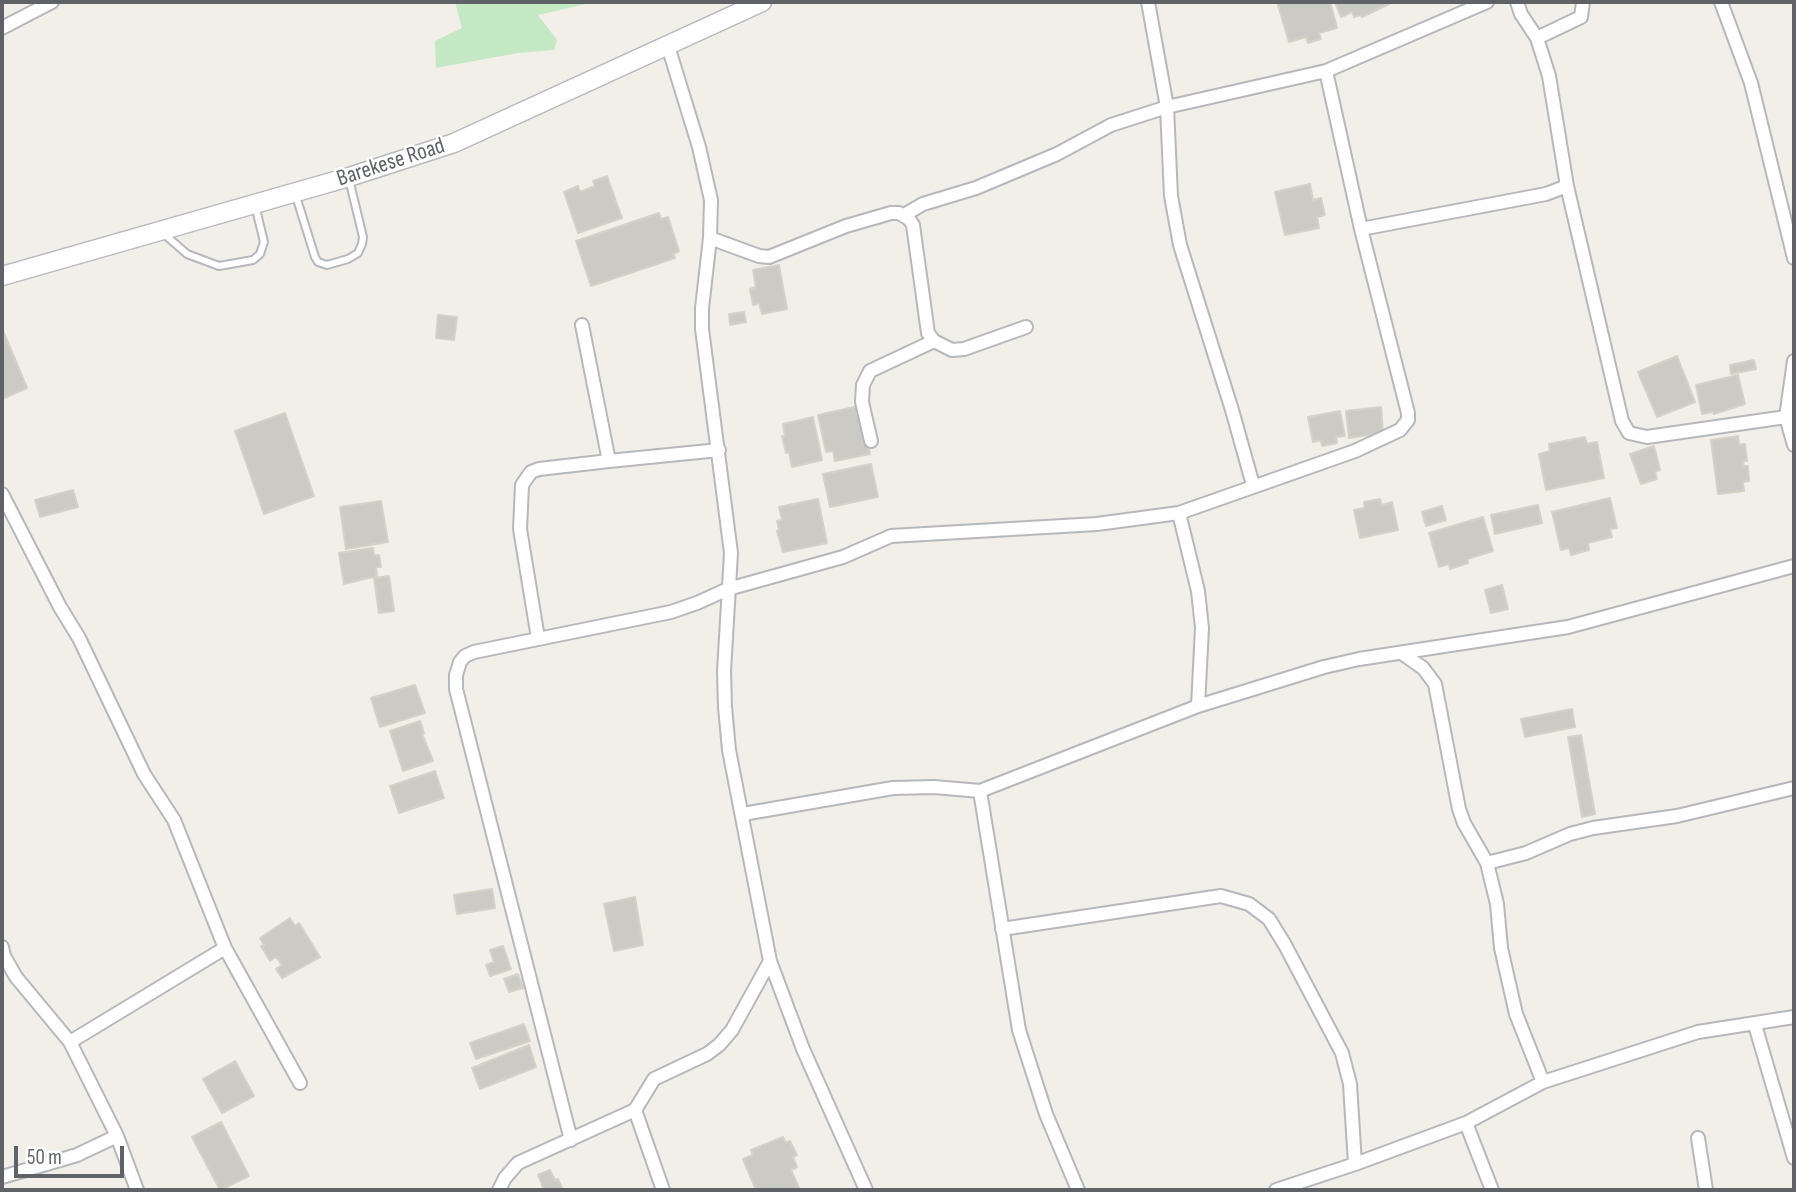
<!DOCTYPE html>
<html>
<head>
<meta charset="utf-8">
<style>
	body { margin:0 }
	#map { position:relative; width:1796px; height:1192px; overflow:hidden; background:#f1efe8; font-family:"Sofia Sans Condensed",sans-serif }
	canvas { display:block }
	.frame { position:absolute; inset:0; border:4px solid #5f6368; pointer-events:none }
	.scale { position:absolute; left:14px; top:1146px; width:110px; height:32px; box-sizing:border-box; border:4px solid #5f6368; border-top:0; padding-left:9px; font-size:21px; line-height:24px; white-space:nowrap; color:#5f6368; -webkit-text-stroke:5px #fff; paint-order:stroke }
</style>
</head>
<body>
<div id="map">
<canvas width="1796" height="1192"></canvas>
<div class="frame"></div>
<div class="scale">50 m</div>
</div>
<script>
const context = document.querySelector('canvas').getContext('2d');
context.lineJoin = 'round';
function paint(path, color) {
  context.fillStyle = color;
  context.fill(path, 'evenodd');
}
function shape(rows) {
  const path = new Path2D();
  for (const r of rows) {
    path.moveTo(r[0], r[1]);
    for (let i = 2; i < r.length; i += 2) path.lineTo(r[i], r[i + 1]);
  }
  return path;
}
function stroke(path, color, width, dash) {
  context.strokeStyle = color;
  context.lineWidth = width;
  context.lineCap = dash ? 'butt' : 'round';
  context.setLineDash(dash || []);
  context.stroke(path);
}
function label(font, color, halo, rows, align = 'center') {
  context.font = font + ' "Sofia Sans Condensed",sans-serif';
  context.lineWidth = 5;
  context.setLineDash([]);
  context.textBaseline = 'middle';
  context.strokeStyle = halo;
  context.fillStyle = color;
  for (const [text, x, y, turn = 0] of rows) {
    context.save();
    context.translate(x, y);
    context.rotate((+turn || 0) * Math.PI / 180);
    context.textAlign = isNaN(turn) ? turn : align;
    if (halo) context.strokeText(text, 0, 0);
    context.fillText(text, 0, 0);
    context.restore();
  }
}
paint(shape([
	[455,2,586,2,586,4,538,15,557,40,554,50,518,53,436,68,435,41,462,28]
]), '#c5e8c5');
const building = shape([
	[1277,2,1330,2,1337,28,1319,33,1321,39,1308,43,1306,37,1289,42,1277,2],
	[1335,2,1388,2,1389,4,1362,17,1361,15,1354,17,1352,12,1341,17,1335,2],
	[607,176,622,218,578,233,564,192,578,186,580,192,595,186,593,181,607,176],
	[1310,184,1313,200,1321,198,1325,215,1317,217,1319,228,1285,235,1275,192,1310,184],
	[659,213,661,219,668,217,679,251,673,254,675,258,591,286,576,241,659,213],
	[779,265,787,309,762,314,759,303,753,305,750,289,756,287,753,270,779,265],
	[744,312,746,322,730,325,729,314,744,312],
	[438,315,457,317,454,340,436,338,438,315],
	[2,328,27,388,2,399,2,328],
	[1677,356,1695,402,1657,417,1638,372,1677,356],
	[1754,360,1756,369,1731,374,1730,365,1754,360],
	[1738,375,1745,404,1714,414,1713,412,1702,414,1696,385,1738,375],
	[859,406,870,454,835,461,833,451,826,452,818,415,859,406],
	[1381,407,1383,433,1349,438,1346,411,1381,407],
	[1340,411,1345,436,1336,437,1337,443,1322,446,1321,440,1313,442,1308,417,1340,411],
	[285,413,314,496,264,514,235,431,285,413],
	[813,417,822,460,792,467,789,452,786,453,782,436,785,436,783,424,813,417],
	[1738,436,1739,445,1745,444,1747,461,1743,461,1744,466,1748,466,1749,481,1743,482,1744,491,1718,494,1711,440,1738,436],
	[1585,437,1587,444,1597,442,1604,478,1546,490,1539,454,1550,451,1549,444,1585,437],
	[1654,446,1660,470,1655,472,1657,479,1641,484,1630,454,1654,446],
	[871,464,878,497,830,507,823,474,871,464],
	[73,490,78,507,40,517,35,500,73,490],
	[1610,498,1617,528,1610,529,1612,537,1588,543,1589,550,1571,555,1569,548,1561,550,1552,512,1610,498],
	[818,499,827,543,783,552,777,531,779,530,777,521,782,520,779,507,818,499],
	[1380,499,1382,505,1392,502,1398,530,1360,538,1354,510,1365,508,1364,502,1380,499],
	[381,501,388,542,346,549,340,507,381,501],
	[1538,505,1542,523,1495,534,1491,515,1538,505],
	[1442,506,1446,520,1426,526,1422,512,1442,506],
	[1483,517,1493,551,1467,559,1468,563,1450,569,1449,564,1439,567,1429,533,1483,517],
	[373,548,374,556,379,555,381,567,376,567,377,576,344,584,339,553,373,548],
	[389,576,394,611,379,613,374,578,389,576],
	[1502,585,1508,609,1491,613,1485,590,1502,585],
	[415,685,425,713,380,727,371,698,415,685],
	[1572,709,1575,727,1525,737,1521,719,1572,709],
	[420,721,424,733,422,734,433,761,403,771,390,731,420,721],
	[1581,735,1595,814,1582,817,1568,737,1581,735],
	[435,771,444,798,399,813,390,786,435,771],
	[492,889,495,908,457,914,454,895,492,889],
	[635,897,643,945,614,951,604,904,635,897],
	[290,918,295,926,299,923,320,957,282,978,276,969,282,965,276,957,270,961,261,946,264,945,260,938,290,918],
	[503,946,511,969,490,976,486,965,494,962,490,950,503,946],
	[518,974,523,988,509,992,504,979,518,974],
	[524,1024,530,1041,476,1059,470,1043,524,1024],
	[529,1045,536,1067,480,1089,472,1068,529,1045],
	[235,1061,254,1096,222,1113,203,1079,235,1061],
	[221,1122,249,1176,220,1190,192,1137,221,1122],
	[783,1137,786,1143,790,1141,797,1155,793,1157,797,1167,791,1170,800,1190,756,1190,743,1159,753,1155,751,1150,783,1137],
	[550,1170,555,1180,558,1179,563,1190,544,1190,538,1175,550,1170]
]);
paint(building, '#cccac5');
stroke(building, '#d6d1c6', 2);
const service = shape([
	[295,193,315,257,318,262,327,265,348,259,358,253,362,244,363,237,349,179],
	[163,233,187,254,219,266,253,260,260,254,264,242,255,205]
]);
const minor = shape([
	[1148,2,1167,107,1171,196,1180,245,1232,410,1253,485],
	[1721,2,1751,83,1794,258],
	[2,28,52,2],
	[1537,38,1581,17,1583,2],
	[668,46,699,147,711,200,710,238,702,308,702,329,731,553,724,671,725,707,729,750,770,961,803,1049,866,1190],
	[1567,186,1622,421,1629,433,1647,437,1786,417],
	[904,215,923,204,976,188,1057,154,1111,125,1167,107,1326,71,1487,2],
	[1361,229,1546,194,1567,186,1549,76,1537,38,1521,14,1517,2],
	[710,238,759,256,769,257,846,226,891,213,899,213,909,219,913,225,928,333,934,341,952,350,964,349,1026,327],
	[582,325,609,461],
	[1794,361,1786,417,1794,445],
	[871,441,862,402,863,385,870,371,934,341],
	[2,494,60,607,79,638,144,774,174,820,225,948,300,1083],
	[1179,513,1198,591,1202,628,1198,706],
	[538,638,520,529,522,485,531,472,539,469,609,461,719,450],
	[1403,654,1423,668,1435,684,1459,809,1464,823,1487,863,1497,904,1501,948,1516,1014,1543,1082],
	[980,791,1198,706,1324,667,1359,659,1568,627,1794,566],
	[743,814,893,788,934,787,980,791,1019,1030,1046,1114,1078,1190],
	[1487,863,1526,853,1570,834,1593,828,1677,816,1794,788],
	[1002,929,1221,896,1249,904,1269,919,1285,945,1342,1053,1350,1084,1355,1164],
	[2,947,4,956,16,977,70,1042,117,1136,137,1190],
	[1755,1025,1794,1158],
	[70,1042,225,948],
	[635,1110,654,1079,707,1054,719,1045,732,1030,770,961],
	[1466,1123,1492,1190],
	[1698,1138,1706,1190],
	[571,1140,456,689,456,675,460,662,465,656,474,652,671,612,697,603,728,589,843,557,891,536,1097,524,1179,513,1355,451,1400,430,1408,420,1408,413,1361,229,1326,71],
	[2,1177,77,1155,117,1136],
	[499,1190,505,1178,518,1163,635,1110,663,1190],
	[1276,1190,1355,1164,1466,1123,1543,1082,1698,1032,1794,1017]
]);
const secondary = shape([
	[2,276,349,177,454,143,762,2]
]);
stroke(service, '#b5b8bc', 10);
stroke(minor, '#b5b8bc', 16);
stroke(secondary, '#b6babf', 21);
stroke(service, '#fff', 6);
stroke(minor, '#fff', 12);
stroke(secondary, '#fff', 18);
label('23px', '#5f6368', '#fff', [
	["Barekese Road",391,163,-18]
]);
</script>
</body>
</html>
